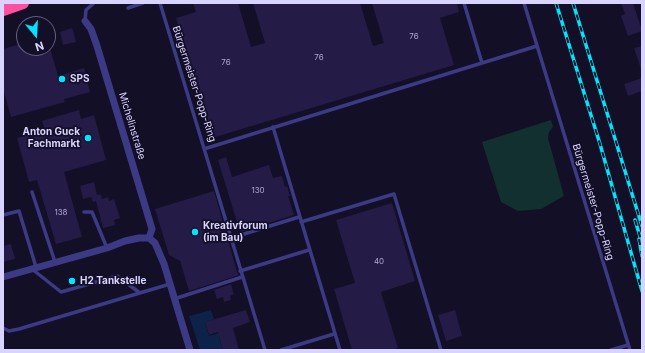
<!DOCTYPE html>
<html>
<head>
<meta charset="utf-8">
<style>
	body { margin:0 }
	#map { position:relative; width:645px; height:353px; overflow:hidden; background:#130f26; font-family:Inter,sans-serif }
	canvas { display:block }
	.frame { position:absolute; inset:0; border:4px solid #d9d4ff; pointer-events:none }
	.north { position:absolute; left:16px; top:16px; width:40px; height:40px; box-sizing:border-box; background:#130f26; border:1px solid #625e7d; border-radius:50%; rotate:162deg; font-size:11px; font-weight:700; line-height:16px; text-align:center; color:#d9d4ff }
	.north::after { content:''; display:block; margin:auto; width:14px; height:18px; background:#00e5ff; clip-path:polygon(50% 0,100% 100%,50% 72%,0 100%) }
</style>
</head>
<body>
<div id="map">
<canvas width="645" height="353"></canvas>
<div class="frame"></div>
<div class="north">N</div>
</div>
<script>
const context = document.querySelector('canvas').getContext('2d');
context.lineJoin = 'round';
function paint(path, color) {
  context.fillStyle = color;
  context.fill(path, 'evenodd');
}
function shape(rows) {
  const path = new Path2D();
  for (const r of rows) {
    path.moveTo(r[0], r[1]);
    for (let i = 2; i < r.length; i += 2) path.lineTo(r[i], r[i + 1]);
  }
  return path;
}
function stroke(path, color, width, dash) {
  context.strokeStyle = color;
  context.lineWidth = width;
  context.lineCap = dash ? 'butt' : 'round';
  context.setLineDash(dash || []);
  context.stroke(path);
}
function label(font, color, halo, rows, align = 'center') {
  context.font = font + ' Inter,sans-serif';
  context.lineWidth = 3.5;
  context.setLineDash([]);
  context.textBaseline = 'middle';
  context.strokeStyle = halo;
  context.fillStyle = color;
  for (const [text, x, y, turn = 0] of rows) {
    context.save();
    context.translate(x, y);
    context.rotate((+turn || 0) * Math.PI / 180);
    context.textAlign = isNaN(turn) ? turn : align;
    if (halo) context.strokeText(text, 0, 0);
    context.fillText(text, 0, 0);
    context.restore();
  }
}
paint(shape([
	[551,120,553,127,549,132,548,138,564,196,541,209,518,211,501,202,482,142]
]), '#12302f');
paint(shape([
	[211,310,214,319,205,323,209,336,222,332,224,336,219,337,223,350,200,350,189,316]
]), '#0c2248');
paint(shape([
	[193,3,238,3,251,47,265,43,253,3,360,3,373,46,384,43,372,3,457,3,459,12,440,18,454,65,212,138,176,18,196,12],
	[621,3,633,3,642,31,628,36,621,16,625,14],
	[72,28,76,42,63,45,60,32],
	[24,43,24,48,50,48,58,76,84,68,90,92,64,99,65,102,11,117,3,89,3,49],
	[642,46,642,69,641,69,634,48],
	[642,78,642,91,628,96,624,84],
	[79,110,81,119,94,115,106,160,64,172,82,237,56,244,37,180,29,182,17,138,45,130,42,121],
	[226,157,232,177,269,165,273,178,282,176,285,187,287,186,290,196,288,196,294,215,240,232,218,160],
	[94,182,97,195,101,194,102,199,108,197,109,201,114,199,120,218,114,220,115,225,103,228,96,201,93,202,91,197,83,199,80,186],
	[214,191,237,272,239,275,189,291,180,261,169,255,155,209],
	[392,203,415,281,381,292,398,348,391,350,352,350,334,289,355,283,336,220],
	[11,244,15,259,3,262,3,246],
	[231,284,234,294,230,296,231,300,224,302,223,297,217,299,214,290],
	[246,310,250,322,233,328,239,350,223,350,218,332,209,335,205,322],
	[455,310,462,336,446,341,438,315]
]), '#241b47');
stroke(shape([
	[160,3,265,350],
	[464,3,482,63],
	[524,3,630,350],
	[128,8,143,3],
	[85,21,86,10,94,3],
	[273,127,340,350],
	[204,149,537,46],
	[32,192,55,262],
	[84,212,92,212,107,248],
	[3,215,19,211,36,267],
	[301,222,394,194,441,350],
	[231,238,299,217],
	[32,269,61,292,117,276,140,293],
	[240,271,309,250],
	[174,299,242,277],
	[3,328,9,331,19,329,170,284],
	[281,350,334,334],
	[611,350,628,345]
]), '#3d3a85', 3.5);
stroke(shape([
	[85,21,91,29,97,46,152,229,149,238],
	[3,277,107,248,125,241,139,238,149,238,155,243,164,264,190,350]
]), '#3d3a85', 7);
stroke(shape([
	[3,10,23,3]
]), '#ff4fa3', 12);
const rail = shape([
	[556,3,600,144,642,291],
	[573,3,642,226],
	[635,220,642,243],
	[639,239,642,256]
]);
stroke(rail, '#00e5ff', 3.5);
stroke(rail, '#130f26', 2, [6]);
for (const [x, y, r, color] of [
	[62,79,4,"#00e5ff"],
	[88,138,4,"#00e5ff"],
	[195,232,4,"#00e5ff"],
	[72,281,4,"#00e5ff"]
]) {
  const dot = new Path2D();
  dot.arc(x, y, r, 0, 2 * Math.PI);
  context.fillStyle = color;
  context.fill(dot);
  stroke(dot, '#130f26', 1.5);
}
label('8px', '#aca6d1', null, [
	["76",414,37],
	["76",319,58],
	["76",226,63],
	["130",258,191],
	["138",61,213],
	["40",379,262]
]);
label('bold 10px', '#d9d4ff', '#130f26', [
	["SPS",70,79],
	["Anton Guck",80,132,"right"],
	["Fachmarkt",80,144,"right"],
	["Kreativforum",203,226],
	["(im Bau)",203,238],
	["H2 Tankstelle",80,281]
], 'left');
label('10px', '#d9d4ff', '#130f26', [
	["Bürgermeister-Popp-Ring",194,84,72],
	["Michelinstraße",132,126,73],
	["Bürgermeister-Popp-Ring",593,202,73]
]);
</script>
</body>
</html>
